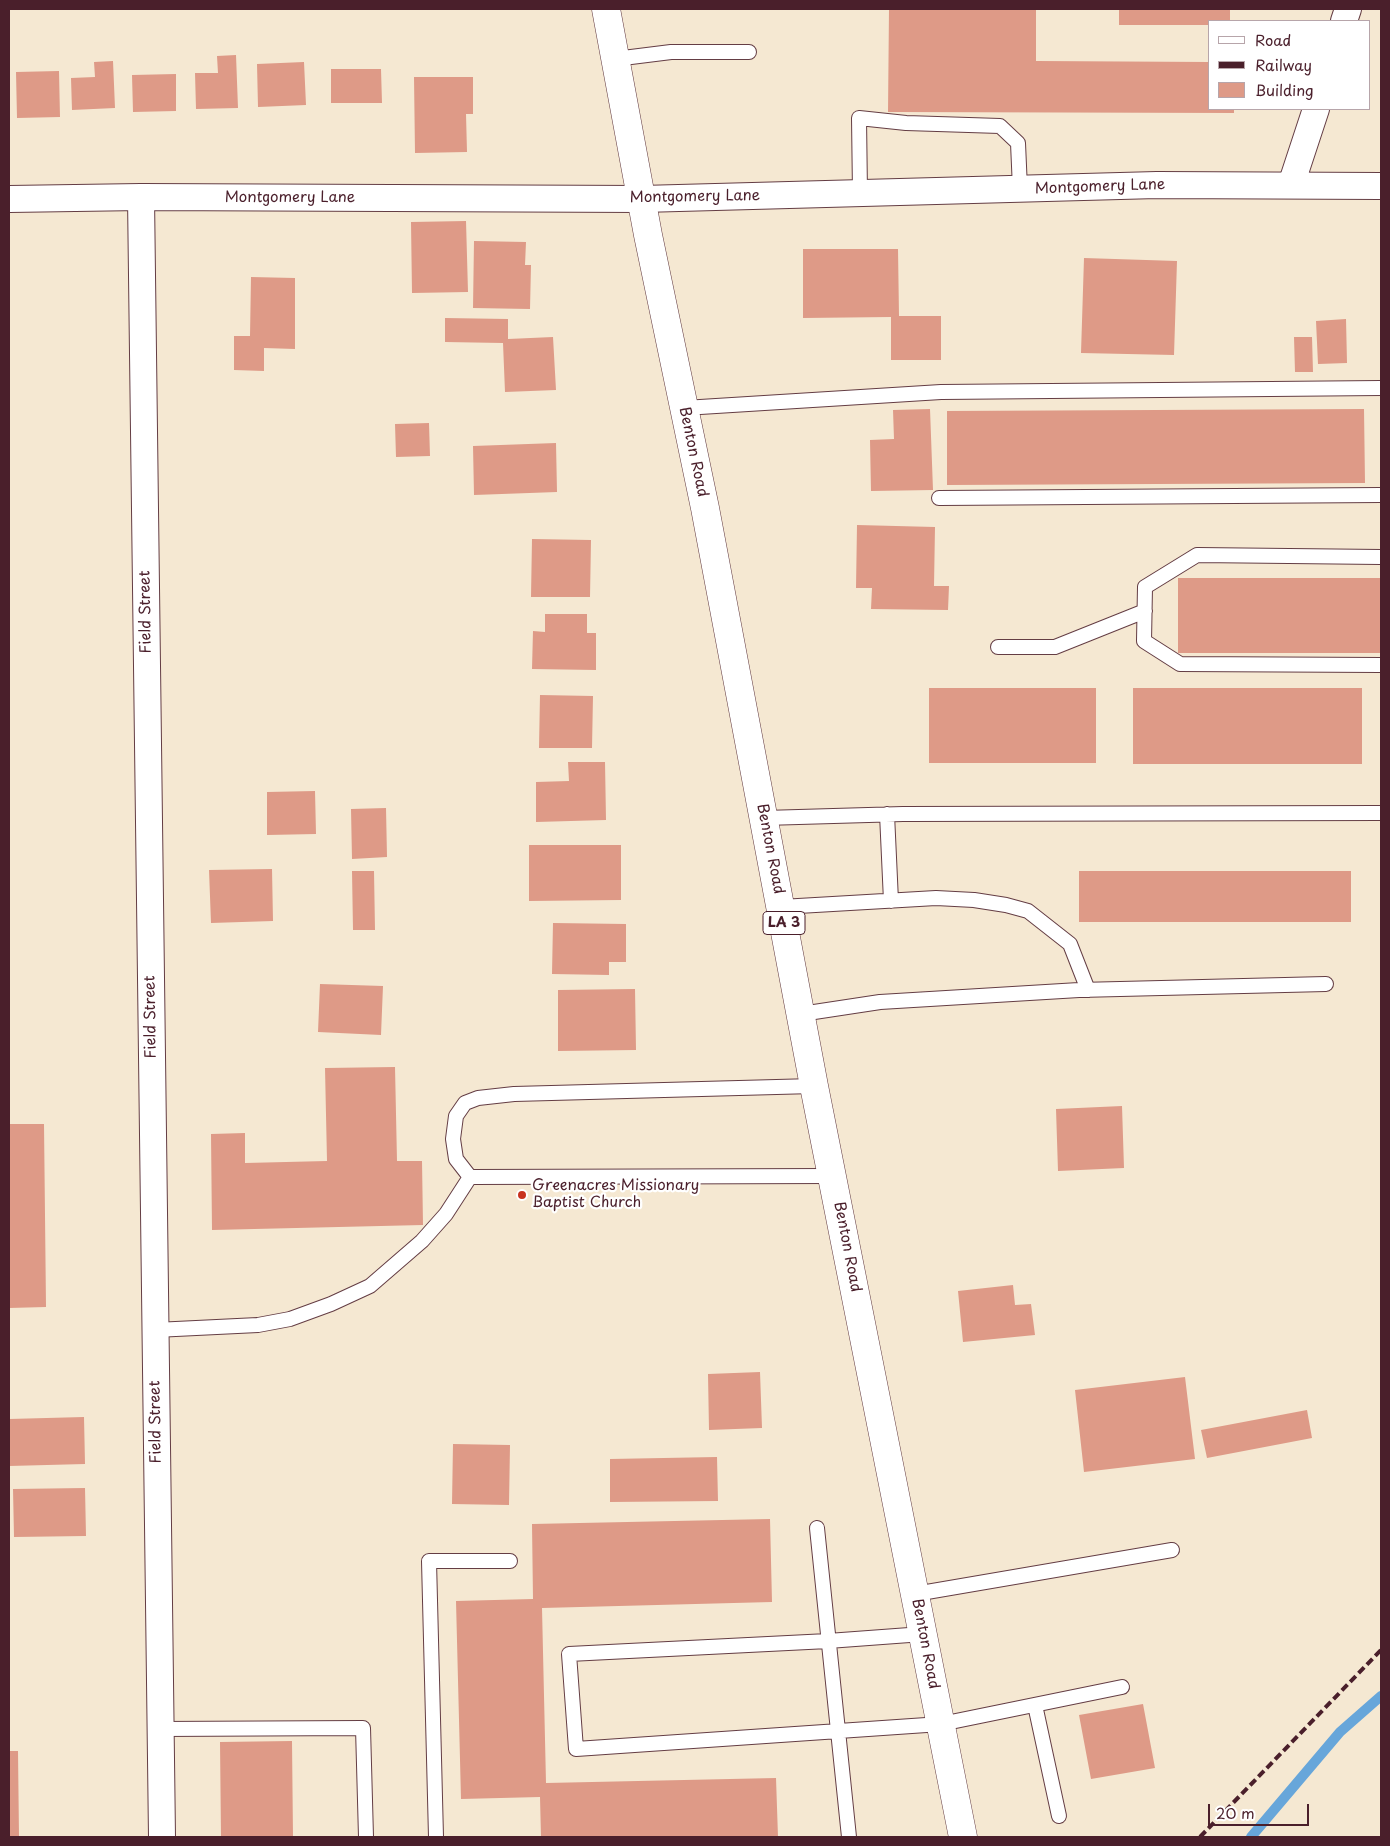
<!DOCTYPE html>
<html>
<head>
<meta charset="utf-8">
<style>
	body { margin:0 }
	#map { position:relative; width:1390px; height:1846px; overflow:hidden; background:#f5e8d2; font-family:"Playpen Sans",sans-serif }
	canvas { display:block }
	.frame { position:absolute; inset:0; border:10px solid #4a1f2b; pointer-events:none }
	.legend { position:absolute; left:1208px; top:20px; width:162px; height:90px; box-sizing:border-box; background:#fff; border:1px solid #b7a5aa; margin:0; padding:6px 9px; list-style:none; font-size:15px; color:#4a1f2b }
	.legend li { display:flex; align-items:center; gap:10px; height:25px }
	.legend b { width:25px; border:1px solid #b7a5aa }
	.scale { position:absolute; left:1208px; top:1804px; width:101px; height:22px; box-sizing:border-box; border:2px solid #4a1f2b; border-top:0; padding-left:6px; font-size:15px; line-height:18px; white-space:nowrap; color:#4a1f2b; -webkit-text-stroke:4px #fff; paint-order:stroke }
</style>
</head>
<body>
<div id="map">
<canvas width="1390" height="1846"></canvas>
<div class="frame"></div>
<ul class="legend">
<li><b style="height:6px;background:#fff"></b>Road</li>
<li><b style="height:6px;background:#4a1f2b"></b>Railway</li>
<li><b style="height:14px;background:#de9a87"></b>Building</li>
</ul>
<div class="scale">20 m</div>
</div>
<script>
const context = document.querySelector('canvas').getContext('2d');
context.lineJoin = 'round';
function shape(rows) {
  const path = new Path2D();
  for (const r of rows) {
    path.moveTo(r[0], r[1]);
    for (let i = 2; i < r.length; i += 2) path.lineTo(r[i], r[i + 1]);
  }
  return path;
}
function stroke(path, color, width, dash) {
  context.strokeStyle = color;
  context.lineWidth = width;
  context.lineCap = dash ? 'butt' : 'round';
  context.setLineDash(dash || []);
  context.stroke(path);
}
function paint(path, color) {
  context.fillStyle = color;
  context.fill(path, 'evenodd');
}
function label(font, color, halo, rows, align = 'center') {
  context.font = font + ' "Playpen Sans",sans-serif';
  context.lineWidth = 4.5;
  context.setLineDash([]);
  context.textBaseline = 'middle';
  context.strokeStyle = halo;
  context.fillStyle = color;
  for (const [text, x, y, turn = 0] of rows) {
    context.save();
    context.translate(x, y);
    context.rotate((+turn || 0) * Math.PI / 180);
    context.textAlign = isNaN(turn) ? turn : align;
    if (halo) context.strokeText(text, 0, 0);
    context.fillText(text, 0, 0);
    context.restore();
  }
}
stroke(shape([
	[1251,1837,1340,1732,1381,1696]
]), '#67a6da', 10);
paint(shape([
	[889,9,1036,9,1036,61,1209,62,1209,109,1234,109,1234,113,888,112],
	[1119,9,1230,9,1230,21,1209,21,1209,25,1119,25],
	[236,55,238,108,196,109,195,73,218,73,217,56],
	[113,61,115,108,72,110,71,78,95,77,94,62],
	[304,62,306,105,258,107,257,64],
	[331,69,381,69,382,103,331,103],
	[59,71,60,117,17,118,16,72],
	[176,74,176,111,133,112,132,75],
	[414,77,473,77,473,114,466,114,467,152,415,153],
	[466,221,468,292,412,293,411,222],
	[474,241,526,242,525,265,531,265,530,309,473,308],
	[803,249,898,249,899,316,941,316,941,360,891,360,891,317,803,318],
	[1084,258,1177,261,1174,355,1081,353],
	[251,277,295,278,295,349,264,348,264,371,234,370,234,336,250,336],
	[445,318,508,319,508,339,553,337,556,390,505,392,503,343,445,342],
	[1346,319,1347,363,1318,364,1316,321],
	[1294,337,1312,337,1313,372,1295,372],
	[930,409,933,490,871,491,870,440,894,439,893,410],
	[1364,409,1365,483,947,485,947,411],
	[429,423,430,456,396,457,395,424],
	[556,443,557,492,474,495,473,446],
	[857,525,935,527,934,586,949,586,948,610,871,609,872,588,856,588],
	[532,539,591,540,590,597,531,597],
	[1178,578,1381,578,1381,653,1178,653],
	[545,614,587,614,587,633,596,633,596,670,532,669,533,631,545,632],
	[929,688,1096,688,1096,763,929,763],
	[1133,688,1362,688,1362,764,1133,764],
	[540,695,593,696,592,748,539,748],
	[568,762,605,762,606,820,536,822,536,782,569,781],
	[315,791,316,834,267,835,267,792],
	[386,808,387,857,352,859,351,809],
	[529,845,621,845,621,900,529,901],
	[272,869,273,921,211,923,209,870],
	[352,871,374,871,375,930,353,930],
	[1079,871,1351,871,1351,922,1079,922],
	[553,923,626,924,626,962,609,962,609,975,552,974],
	[320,984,383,986,381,1035,318,1032],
	[635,989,636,1050,558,1051,558,990],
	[395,1067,397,1161,422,1161,423,1225,212,1230,211,1134,245,1133,245,1163,327,1161,325,1068],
	[1122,1106,1124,1168,1058,1171,1056,1109],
	[9,1124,44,1124,46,1307,9,1308],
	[1013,1285,1015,1305,1031,1304,1035,1335,963,1342,958,1291],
	[760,1372,762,1428,709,1430,708,1374],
	[1185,1377,1195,1459,1084,1472,1075,1390],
	[1307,1410,1312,1438,1207,1458,1201,1430],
	[84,1417,85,1464,9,1466,9,1419],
	[453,1444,510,1445,509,1505,452,1504],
	[717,1457,718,1501,610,1502,610,1459],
	[85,1488,86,1536,14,1537,13,1489],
	[770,1519,772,1602,542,1608,546,1783,776,1778,778,1837,541,1837,540,1797,461,1799,456,1601,533,1599,532,1524],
	[1143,1704,1155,1768,1091,1779,1079,1715],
	[292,1741,293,1837,221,1837,220,1742],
	[9,1751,18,1751,19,1837,9,1837]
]), '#de9a87');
const lane = shape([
	[615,59,671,52,749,52],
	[860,193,859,118,906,123,1000,126,1018,143,1020,189],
	[684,408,941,392,1381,388],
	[939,498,1381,495],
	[1381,557,1197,555,1145,587,1144,641,1180,664,1381,665],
	[998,647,1055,647,1145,611],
	[887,814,891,901],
	[764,818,903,814,1381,813],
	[781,907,936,898,974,900,1006,905,1028,911,1070,944,1088,990],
	[801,1014,880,1002,1079,990,1326,984],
	[470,1177,832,1176],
	[155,1330,258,1325,290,1319,331,1304,370,1286,422,1241,446,1214,470,1177,456,1159,453,1139,456,1116,465,1103,478,1098,514,1094,814,1086],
	[817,1528,849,1837],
	[915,1594,1172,1550],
	[923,1634,828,1641,569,1654,576,1749,941,1724,1122,1687],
	[1035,1705,1059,1816],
	[160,1729,363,1728,366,1837],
	[436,1837,429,1561,510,1561]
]);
const street = shape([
	[1344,21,1348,9],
	[1291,185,1316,109],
	[141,197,162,1837],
	[9,199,141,197,642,199,1157,185,1381,186]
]);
const primary = shape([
	[606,9,648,235,705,508,814,1086,963,1837]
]);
stroke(lane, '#643d44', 16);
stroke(street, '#643d44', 28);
stroke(primary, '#643d44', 29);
stroke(lane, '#fff', 14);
stroke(street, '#fff', 26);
stroke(primary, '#fff', 28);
stroke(shape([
	[1200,1837,1381,1650]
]), '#4a1f2b', 4, [8, 4]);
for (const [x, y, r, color] of [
	[522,1195,5,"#c8321e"]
]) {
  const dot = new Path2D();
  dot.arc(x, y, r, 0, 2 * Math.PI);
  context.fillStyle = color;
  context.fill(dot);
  stroke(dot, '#fff', 2);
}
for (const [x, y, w] of [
	[784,923,42]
]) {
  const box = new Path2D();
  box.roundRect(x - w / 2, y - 11.5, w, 23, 4);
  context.fillStyle = '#fff';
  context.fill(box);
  stroke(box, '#4a1f2b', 1);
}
label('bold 14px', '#4a1f2b', null, [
	["LA 3",784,923]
]);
label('15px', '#4a1f2b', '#fff', [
	["Montgomery Lane",1100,187,-2],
	["Montgomery Lane",695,197,-1],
	["Montgomery Lane",290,198],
	["Benton Road",693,452,78],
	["Field Street",146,612,-91],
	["Benton Road",770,849,79],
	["Field Street",151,1017,-91],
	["Benton Road",847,1247,79],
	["Field Street",156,1422,-91],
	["Benton Road",925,1644,79]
]);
label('15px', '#4a1f2b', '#fff', [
	["Greenacres Missionary",532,1186],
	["Baptist Church",532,1203]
], 'left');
</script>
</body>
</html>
